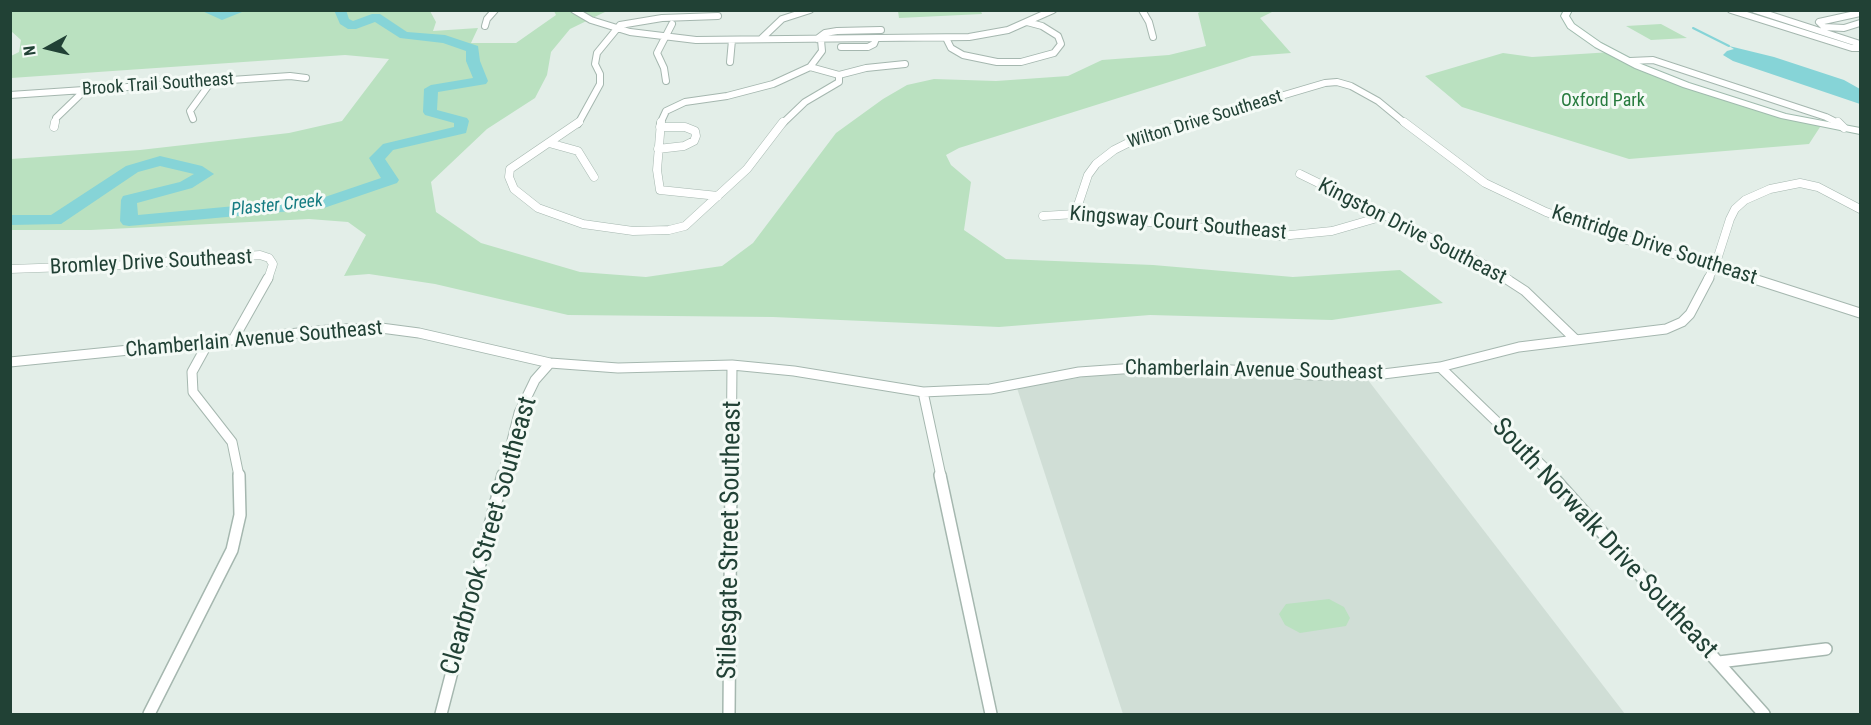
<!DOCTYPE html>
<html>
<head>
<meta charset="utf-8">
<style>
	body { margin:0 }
	#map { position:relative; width:1871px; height:725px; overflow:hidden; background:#e3eee8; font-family:"Roboto Condensed",sans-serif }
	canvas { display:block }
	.frame { position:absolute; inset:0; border:12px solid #214135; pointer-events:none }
	.north { position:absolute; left:18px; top:18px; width:60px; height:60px; -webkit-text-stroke:4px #f4faf6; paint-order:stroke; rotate:262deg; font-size:16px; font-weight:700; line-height:24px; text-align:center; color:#214135 }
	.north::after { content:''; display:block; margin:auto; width:21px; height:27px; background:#214135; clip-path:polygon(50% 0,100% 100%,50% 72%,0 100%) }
</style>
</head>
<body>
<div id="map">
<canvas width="1871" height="725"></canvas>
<div class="frame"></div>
<div class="north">N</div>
</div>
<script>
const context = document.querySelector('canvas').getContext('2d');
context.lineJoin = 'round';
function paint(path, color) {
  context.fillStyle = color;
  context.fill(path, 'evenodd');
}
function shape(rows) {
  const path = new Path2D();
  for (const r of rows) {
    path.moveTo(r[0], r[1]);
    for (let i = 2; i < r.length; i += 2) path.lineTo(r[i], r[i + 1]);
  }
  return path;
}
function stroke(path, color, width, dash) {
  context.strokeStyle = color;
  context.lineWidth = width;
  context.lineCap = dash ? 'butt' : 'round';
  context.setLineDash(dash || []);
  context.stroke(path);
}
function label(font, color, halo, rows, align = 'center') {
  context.font = font + ' "Roboto Condensed",sans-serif';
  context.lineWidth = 6;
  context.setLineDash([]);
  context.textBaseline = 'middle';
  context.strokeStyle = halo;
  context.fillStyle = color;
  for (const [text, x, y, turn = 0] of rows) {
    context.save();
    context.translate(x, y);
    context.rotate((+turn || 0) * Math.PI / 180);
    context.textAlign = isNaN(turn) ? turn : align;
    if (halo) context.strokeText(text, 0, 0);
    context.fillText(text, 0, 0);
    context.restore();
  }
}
paint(shape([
	[1180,370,1368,380,1625,714,1123,714,1017,388,1089,376]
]), '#d0ded6');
paint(shape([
	[11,11,430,11,436,22,433,31,478,28,471,43,516,43,556,15,554,11,607,11,570,29,551,52,547,75,535,98,487,129,431,182,436,212,481,243,580,272,646,277,722,266,753,243,836,133,883,99,907,85,934,79,996,81,1068,76,1102,60,1169,55,1206,46,1198,13,1202,11,1274,11,1260,18,1291,53,1252,56,959,148,946,155,951,165,971,182,964,230,1006,259,1153,265,1293,277,1400,270,1443,303,1332,320,1150,315,999,327,773,317,568,315,435,284,369,274,344,276,366,235,348,222,309,219,91,230,10,230,11,159,140,150,289,133,342,121,389,59,345,55,11,78,11,56,19,52,21,40,11,31],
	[981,11,982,14,899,18,898,11],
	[1661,24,1687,38,1651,40,1626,26],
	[1612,52,1739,103,1822,124,1809,144,1629,159,1462,107,1425,76,1503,53,1532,57],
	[1329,599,1344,607,1350,618,1346,626,1300,633,1285,625,1279,614,1286,604]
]), '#bae1c0');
paint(shape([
	[1729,46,1774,57,1844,80,1860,89,1860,104,1733,61,1723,55,1727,51,1734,49]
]), '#86d4d7');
stroke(shape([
	[1693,28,1729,46]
]), '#86d4d7', 2);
paint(shape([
	[200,10,222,12,247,10,222,20,200,10],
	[334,10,346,10,349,19,353,21,372,14,380,14,407,32,445,35,478,46,480,61,488,81,486,84,438,92,437,110,467,118,469,121,466,133,393,150,385,159,399,180,397,183,324,208,129,226,123,225,120,221,121,200,123,196,180,182,194,174,160,166,138,172,61,224,10,225,10,215,51,215,126,166,160,156,202,166,214,174,192,188,137,203,138,215,322,198,381,178,369,158,383,144,454,127,454,123,425,115,423,112,424,89,431,85,473,78,466,61,466,51,443,43,400,38,375,22,356,29,348,29,340,24,334,10]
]), '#86d4d7');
const streetFar3 = shape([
	[574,10,591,20,630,32,696,40,969,37,1008,30,1053,10],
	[1142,10,1149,22,1153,37],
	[1731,10,1852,48,1860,48],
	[1755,10,1860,44],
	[485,26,487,19,495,10],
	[1824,27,1819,22,1860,13],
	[1824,27,1844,28,1860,23],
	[946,38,951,48,963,55,997,62,1021,62,1054,53,1061,44,1058,36,1042,26,1027,22],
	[761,39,782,19,810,10],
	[817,39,825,33,837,31,881,30],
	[841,47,868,47,874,44,876,39],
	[1630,61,1653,60,1826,117,1840,124],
	[730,62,732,40],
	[839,75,866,68,905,64],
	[666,81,664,68,657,53,672,24],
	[10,95,290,76,306,78],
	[193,119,190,111,211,82],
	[55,124,56,118,85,90],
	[578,124,600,84,600,74,595,64,597,53,620,25,662,18,718,16],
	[660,124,666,111,685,102,727,96,773,84,810,67],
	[782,124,805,102,839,82,839,75,810,67,822,51,821,40],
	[1186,124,1325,83,1337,82,1351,86,1378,101,1406,124]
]);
const streetFar2 = shape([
	[579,122,510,169,509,177,514,189,538,208,583,224,633,231,669,230,685,226,747,169,783,122],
	[661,122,657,170,660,190,718,196],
	[1404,122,1485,183,1546,212,1610,235,1756,279],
	[1838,122,1844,128],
	[54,127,55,122],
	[549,143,578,151,594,177],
	[658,149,684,146,694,141,696,136,695,131,685,127,660,127],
	[1300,174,1480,262,1508,279],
	[1075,214,1088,175,1096,164,1114,150,1138,138,1191,122],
	[1043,216,1075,214,1280,236,1332,231,1384,216],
	[10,269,125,265,260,255,269,258,273,264,268,279],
	[1708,279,1715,266,1730,219,1735,209,1745,200,1770,189,1800,183,1818,187,1860,209]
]);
const streetFar1 = shape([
	[1505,278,1525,291,1576,340],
	[1751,278,1860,313],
	[233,340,268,278],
	[208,343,192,372,193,392,232,442,239,476],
	[10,362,338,329,381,328,419,333,550,363,618,368,732,365,794,371,923,392,990,389,1079,372,1136,368,1216,369,1311,375,1375,375,1440,367,1519,347,1666,329,1682,322,1690,314,1709,278],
	[1440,367,1553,476],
	[923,392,941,476],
	[503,476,519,413,535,380,550,363],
	[731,476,732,365]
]);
const street = shape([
	[940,475,991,714],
	[1551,475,1764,714],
	[1719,662,1826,649],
	[149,714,232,550,240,515,239,475],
	[441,714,503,475],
	[729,714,731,475]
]);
const secondary = shape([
	[1564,10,1572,10,1569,16,1574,24,1601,43,1641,64,1689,83,1786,114,1860,128,1860,134,1781,118,1683,87,1635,68,1595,47,1568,28,1561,16,1564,10]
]);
stroke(streetFar3, '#a5b7af', 8);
stroke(streetFar2, '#a5b7af', 9);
stroke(streetFar1, '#a5b7af', 11);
stroke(street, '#a5b7af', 14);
stroke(secondary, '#a0bbae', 2);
stroke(streetFar3, '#fff', 6);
stroke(streetFar2, '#fff', 8);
stroke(streetFar1, '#fff', 9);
stroke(street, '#fff', 11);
paint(secondary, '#fff');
label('18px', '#214135', '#f4faf6', [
	["Brook Trail Southeast",158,85,-4],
	["Wilton Drive Southeast",1205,120,-17]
]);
label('18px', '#277b3e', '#f4faf6', [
	["Oxford Park",1603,101]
]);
label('italic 18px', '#157c82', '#f4faf6', [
	["Plaster Creek",277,206,-6]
]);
label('21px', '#214135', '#f4faf6', [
	["Kingsway Court Southeast",1178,224,5],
	["Kingston Drive Southeast",1412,232,27],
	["Kentridge Drive Southeast",1654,246,18],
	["Bromley Drive Southeast",151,263,-3],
	["Chamberlain Avenue Southeast",254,340,-5],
	["Chamberlain Avenue Southeast",1254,371,1]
]);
label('26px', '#214135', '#f4faf6', [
	["Clearbrook Street Southeast",490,536,-74],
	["South Norwalk Drive Southeast",1604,539,47],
	["Stilesgate Street Southeast",731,540,-89]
]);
</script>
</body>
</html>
